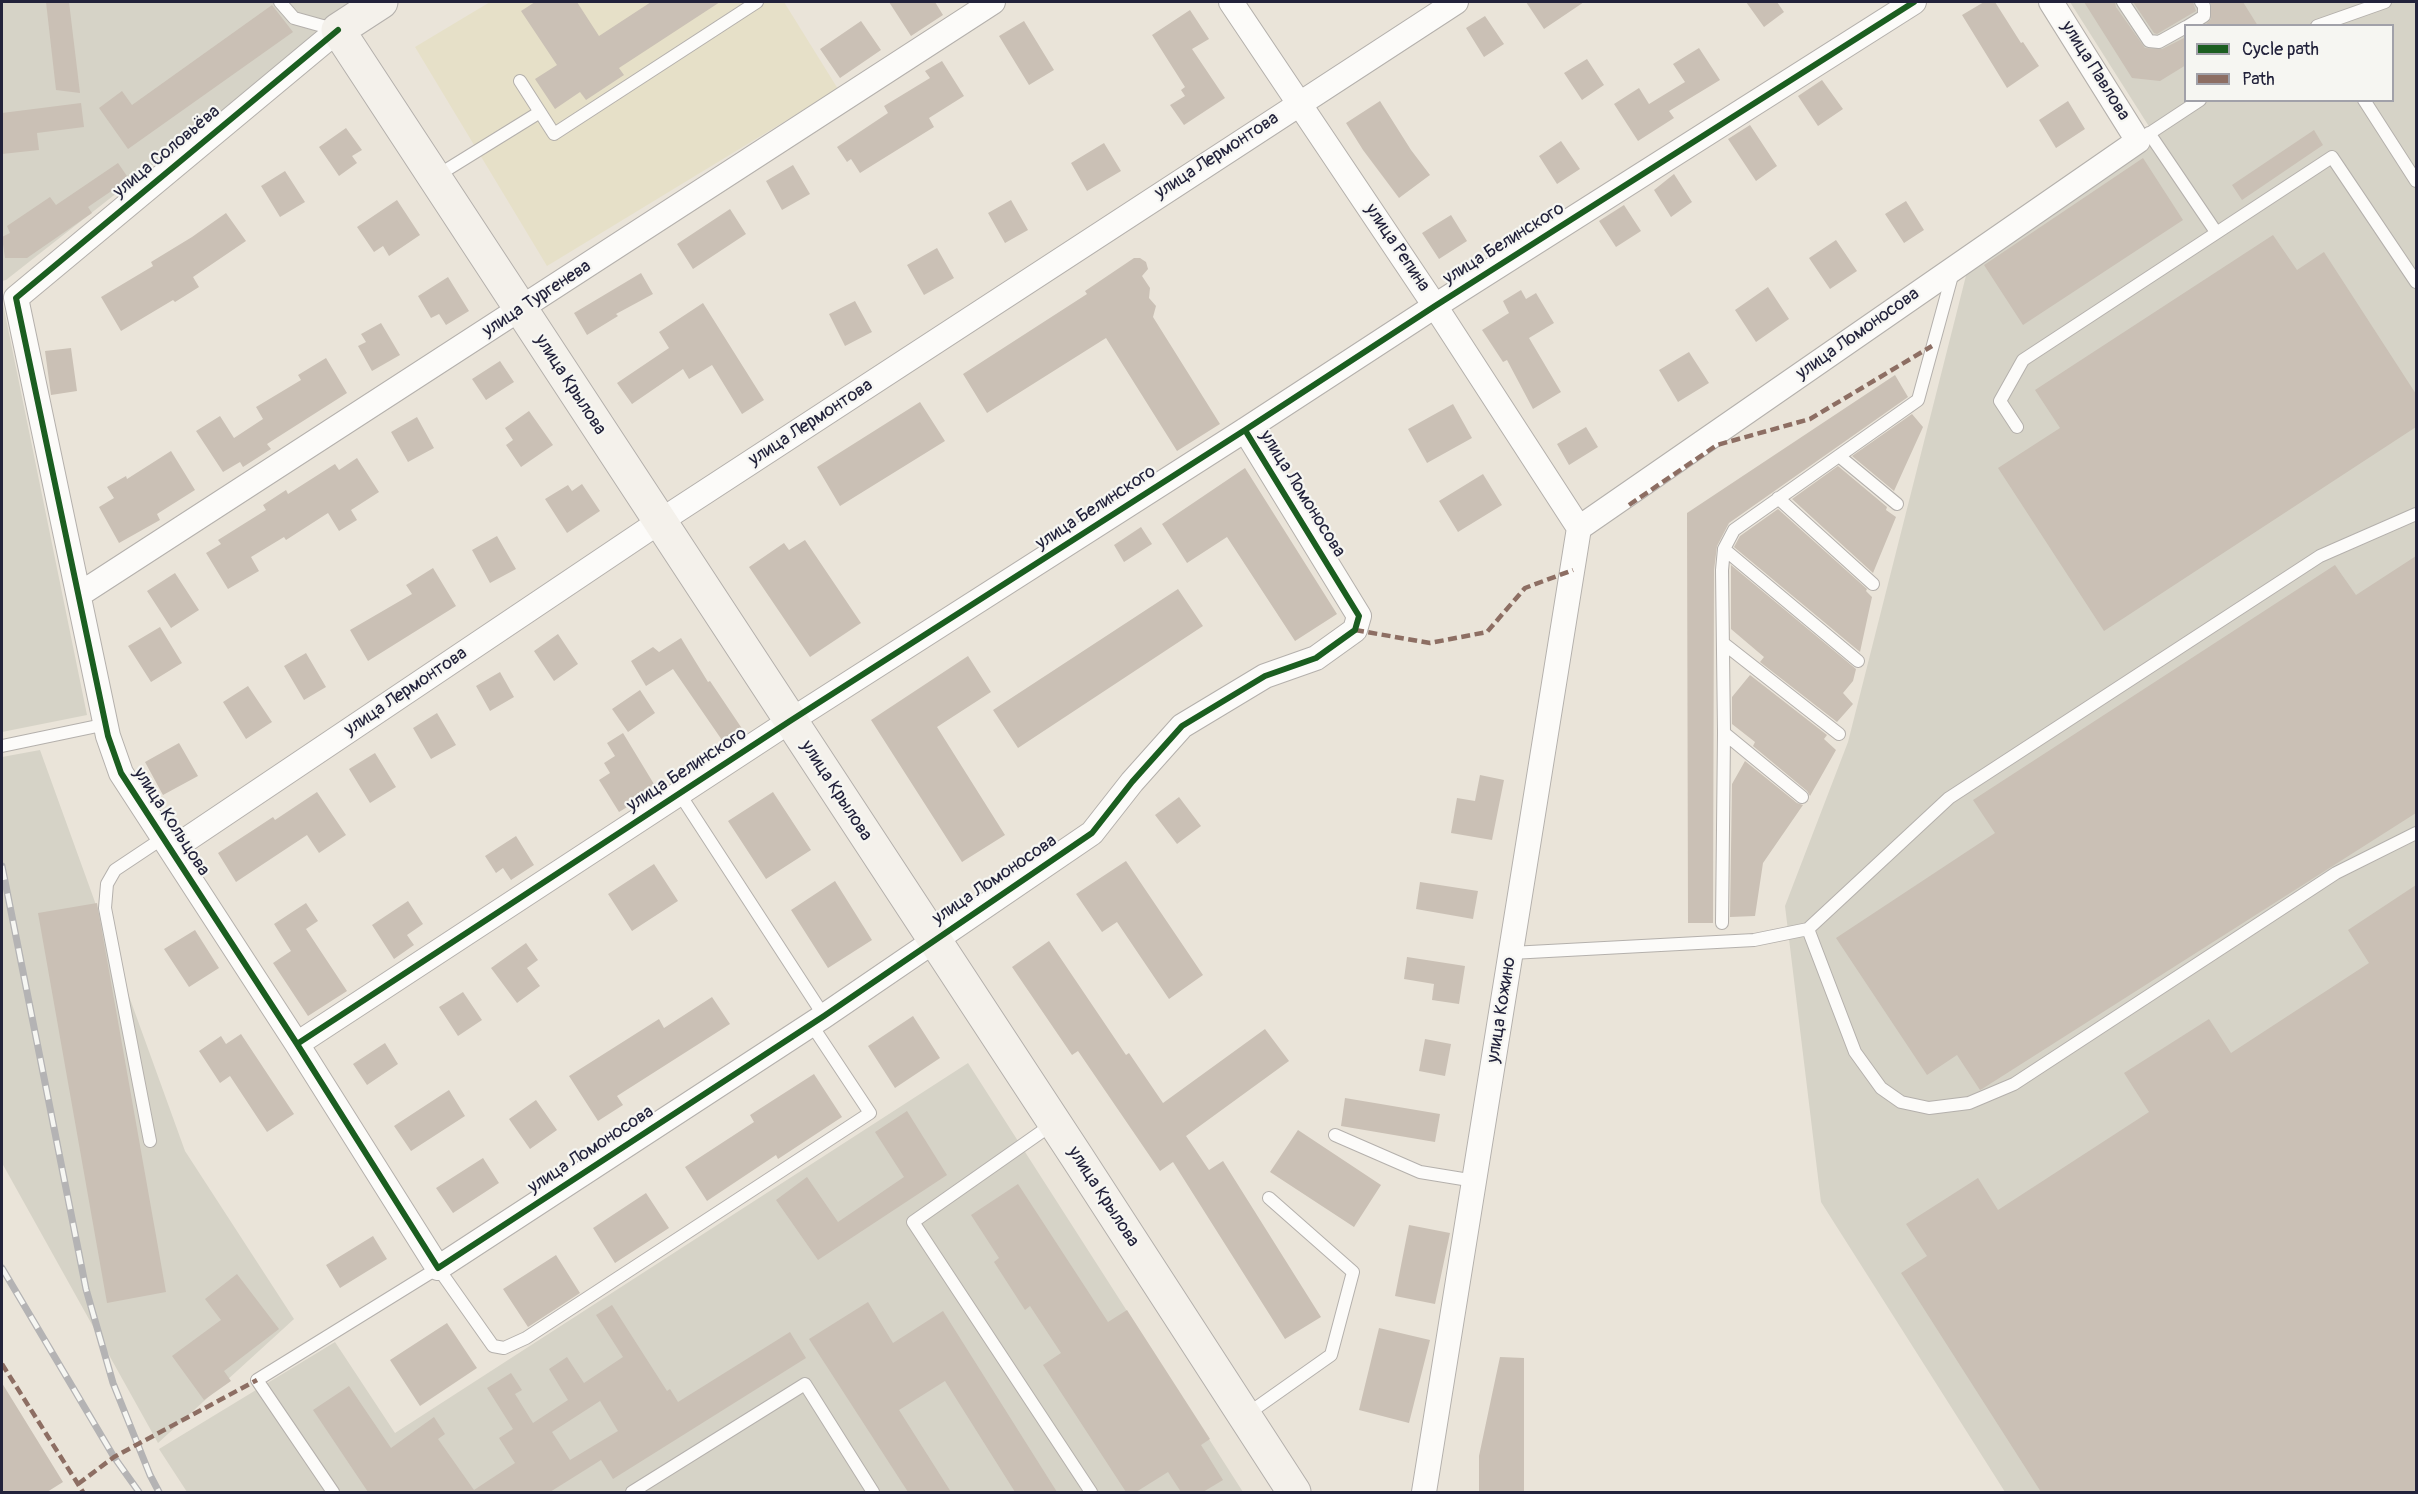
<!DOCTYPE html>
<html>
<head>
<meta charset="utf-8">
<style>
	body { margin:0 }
	#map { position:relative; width:2418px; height:1494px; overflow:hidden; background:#eae4d9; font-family:Pangolin,sans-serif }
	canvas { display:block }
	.frame { position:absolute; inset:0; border:3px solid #22223b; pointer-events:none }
	.legend { position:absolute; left:2184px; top:24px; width:210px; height:78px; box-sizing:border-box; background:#f6f6f2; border:2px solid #a1a1a9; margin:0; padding:8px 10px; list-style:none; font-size:18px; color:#22223b }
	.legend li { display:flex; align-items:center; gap:12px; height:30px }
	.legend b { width:30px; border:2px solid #a1a1a9 }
</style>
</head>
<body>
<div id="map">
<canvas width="2418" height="1494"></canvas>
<div class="frame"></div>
<ul class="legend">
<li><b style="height:8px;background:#1b5e20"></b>Cycle path</li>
<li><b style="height:8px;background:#8d6e63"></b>Path</li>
</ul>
</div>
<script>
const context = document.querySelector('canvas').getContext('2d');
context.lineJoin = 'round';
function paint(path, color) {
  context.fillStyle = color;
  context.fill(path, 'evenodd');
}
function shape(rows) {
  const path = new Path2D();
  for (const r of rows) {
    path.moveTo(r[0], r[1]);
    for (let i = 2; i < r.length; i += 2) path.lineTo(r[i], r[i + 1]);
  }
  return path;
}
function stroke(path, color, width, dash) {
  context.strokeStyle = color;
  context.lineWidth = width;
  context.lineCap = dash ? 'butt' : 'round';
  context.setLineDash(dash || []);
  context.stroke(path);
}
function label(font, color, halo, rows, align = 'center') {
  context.font = font + ' Pangolin,sans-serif';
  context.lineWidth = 4.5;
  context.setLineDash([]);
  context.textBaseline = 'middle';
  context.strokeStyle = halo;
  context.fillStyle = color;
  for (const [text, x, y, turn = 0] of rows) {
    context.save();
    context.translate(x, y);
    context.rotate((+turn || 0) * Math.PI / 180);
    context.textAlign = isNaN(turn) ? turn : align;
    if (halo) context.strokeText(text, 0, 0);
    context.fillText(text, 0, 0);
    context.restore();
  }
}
paint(shape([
	[490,2,784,2,838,89,547,266,415,47]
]), '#e6e0c8');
paint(shape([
	[2,2,360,2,6,280,2,281],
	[2070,2,2416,2,2416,1492,2005,1492,1821,1202,1785,906,1848,742,1973,248,2150,128],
	[2186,26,2392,26,2392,100,2186,100],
	[2,304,3,304,87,715,2,732],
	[40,750,185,1151,294,1319,158,1443,2,1163,2,757],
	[968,1063,1243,1492,187,1492,159,1449,335,1342,395,1433]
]), '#d6d3c7');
paint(shape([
	[46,2,69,2,80,93,56,90],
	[535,2,577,2,599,36,651,2,720,2,619,68,624,75,586,100,580,92,555,109,535,79,557,65,521,11],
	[889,2,935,2,943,15,911,36],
	[1526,2,1584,2,1544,29],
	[1746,2,1777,2,1784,12,1764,27],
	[1984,2,1995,2,2021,43,2023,42,2039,66,2007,88,1962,15],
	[2084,2,2115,2,2116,7,2145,48,2162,49,2186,37,2186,65,2160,81,2132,78],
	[2133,2,2193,2,2196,11,2157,34,2154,33],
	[2211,2,2243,2,2258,26,2204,26,2211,19],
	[272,5,293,32,128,149,99,108,122,91,132,105],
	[1190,10,1209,39,1192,49,1225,98,1184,125,1170,105,1185,96,1181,90,1185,87,1152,35],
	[1485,16,1504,44,1484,57,1466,28],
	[861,21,881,50,840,78,820,49],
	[1024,21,1054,70,1029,85,999,36],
	[1699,48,1720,80,1669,111,1674,118,1638,141,1614,104,1639,88,1649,104,1685,82,1673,64],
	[1587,59,1604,85,1582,100,1564,73],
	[942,61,964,96,929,118,934,127,860,173,851,159,847,162,837,147,888,113,884,106,930,78,925,71],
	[1822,80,1843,109,1818,126,1798,96],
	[1380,101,1411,150,1430,175,1399,198,1363,150,1346,123],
	[2068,101,2085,129,2056,148,2039,120],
	[81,103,84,127,37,133,39,150,2,154,2,113],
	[1750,125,1777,166,1756,181,1728,139],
	[346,128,362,150,352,156,357,163,339,176,319,147],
	[2314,130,2323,145,2242,200,2232,185],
	[1561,141,1580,169,1557,184,1539,156],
	[1104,143,1121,171,1087,191,1071,163],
	[2143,158,2183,220,2023,325,1984,265],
	[118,163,129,179,88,207,92,213,27,258,5,258,2,237,10,233,7,226,50,197,56,205],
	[793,165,810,194,782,210,766,181],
	[285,171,305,202,280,217,261,186],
	[1674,174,1692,202,1671,217,1654,190],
	[397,200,420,235,389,256,383,246,374,252,357,227],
	[1011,200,1028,230,1005,243,988,213],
	[1906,201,1924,230,1904,243,1885,214],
	[1624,205,1641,231,1616,247,1599,221],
	[730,209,746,234,693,269,677,244],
	[226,213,246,241,193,277,199,287,175,302,173,300,121,331,101,297,153,266,151,262,192,237],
	[1451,215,1467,241,1439,259,1422,233],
	[2273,235,2297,270,2324,252,2416,394,2416,427,2104,631,1998,468,2060,428,2035,390],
	[1836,240,1857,271,1830,289,1809,258],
	[937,248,954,278,924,295,907,265],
	[1134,258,1140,258,1146,262,1148,269,1142,276,1150,288,1149,298,1156,306,1153,317,1220,424,1177,451,1106,338,987,413,963,374,1087,294,1085,291],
	[641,273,653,294,616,314,618,316,587,335,574,313],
	[448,277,469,311,446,325,439,314,431,318,418,296],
	[1768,287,1789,319,1756,342,1735,310],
	[1521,290,1526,299,1536,293,1554,323,1529,338,1561,392,1533,409,1507,360,1503,362,1482,330,1509,313,1503,301],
	[855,301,872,332,845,346,829,314],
	[703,303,764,400,742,414,712,365,689,379,683,369,632,404,617,383,669,348,659,332],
	[381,323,400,355,372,371,358,346,366,342,361,334],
	[71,348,77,391,51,395,45,351],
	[1689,352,1709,383,1678,402,1659,370],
	[326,358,347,393,267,444,271,449,243,467,240,462,223,472,196,431,220,416,234,438,263,419,256,407,301,380,298,375],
	[500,361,514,382,486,400,472,379],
	[1895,375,1908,397,1729,523,1717,546,1714,570,1713,923,1688,923,1687,513],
	[920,402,945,441,840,506,817,467],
	[1453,404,1472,438,1427,463,1408,429],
	[529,411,553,445,521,467,506,445,513,440,505,428],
	[1912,414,1923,427,1894,491,1852,456],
	[417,417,434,448,408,462,391,432],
	[1586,427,1598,447,1569,465,1557,444],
	[171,451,195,490,157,514,160,520,119,543,99,507,114,498,107,487,126,476,127,479],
	[357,458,379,492,351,510,357,520,339,531,328,513,286,540,284,537,251,557,259,571,228,589,206,553,221,544,218,540,266,510,263,505,286,490,288,494,335,464,339,470],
	[1838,466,1887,507,1886,510,1896,517,1873,573,1792,499],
	[1245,468,1337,614,1295,641,1227,537,1187,563,1162,524],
	[1483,474,1502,505,1458,532,1439,501],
	[582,484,600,511,567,533,545,499,568,485,572,491],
	[1778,509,1867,589,1866,591,1872,597,1860,652,1734,547,1740,536],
	[1141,527,1152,544,1124,562,1114,545],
	[497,536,516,569,490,583,472,550],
	[805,540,861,623,810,657,749,567,784,543,789,550],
	[2416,556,2416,813,1982,1089,1980,1090,1957,1055,1927,1075,1836,938,1995,833,1973,800,2335,565,2356,595],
	[1731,565,1856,669,1853,681,1843,693,1853,704,1837,722,1760,662,1764,657,1731,629],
	[433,568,456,606,368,661,350,630,412,594,406,585],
	[175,573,199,610,171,628,147,591],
	[1178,589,1203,626,1018,748,993,710],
	[160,627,182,663,151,682,128,646],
	[558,634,578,664,554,681,534,651],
	[681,638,708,682,710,681,743,730,724,743,673,669,646,686,631,661,653,647,659,652],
	[306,653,326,687,304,700,284,666],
	[968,656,991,692,937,727,1005,835,962,862,871,720],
	[500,672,514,697,490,711,476,686],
	[1750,675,1827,735,1824,739,1836,750,1810,796,1807,791,1753,746,1755,742,1732,724,1732,697],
	[248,686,272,722,246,739,223,702],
	[640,690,655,713,628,732,612,709],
	[437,713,456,745,431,759,413,728],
	[623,733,657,789,619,812,599,780,610,773,604,763,615,756,607,743],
	[179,743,198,776,163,795,145,762],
	[375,753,396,787,370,803,349,769],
	[1745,761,1797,803,1803,805,1763,863,1755,916,1730,917,1732,784],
	[1480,775,1504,780,1492,840,1451,833,1457,798,1475,801],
	[317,792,346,835,319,853,307,835,236,882,218,853,273,817,275,820],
	[773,792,811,850,766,879,728,821],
	[1179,797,1201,826,1177,844,1155,815],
	[516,836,534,865,511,880,503,868,496,873,485,856],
	[1126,861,1203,975,1169,999,1117,922,1102,932,1076,894],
	[654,864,678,901,632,931,608,894],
	[835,881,872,940,828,968,791,910],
	[1420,882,1478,891,1473,919,1416,909],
	[2416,885,2416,1492,2041,1492,1901,1273,1927,1256,1906,1224,1978,1178,1998,1210,2149,1112,2124,1073,2209,1019,2231,1053,2369,963,2348,930],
	[408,901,423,924,407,935,414,945,394,959,372,925],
	[97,903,166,1292,107,1303,38,913],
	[306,903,318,921,306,929,347,991,308,1016,273,963,291,951,274,924],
	[195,930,219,968,189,987,164,949],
	[1049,941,1126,1055,1129,1053,1163,1103,1265,1029,1289,1061,1186,1136,1209,1170,1223,1161,1321,1317,1285,1339,1173,1162,1160,1171,1078,1051,1072,1055,1012,967],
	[526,943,538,960,527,968,540,986,517,1003,491,968],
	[1407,957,1465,966,1459,1004,1432,1000,1434,984,1404,979],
	[463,992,482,1020,458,1036,439,1007],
	[712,997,730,1024,617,1096,623,1105,598,1121,569,1076,659,1019,664,1028],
	[913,1016,940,1058,895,1088,868,1046],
	[241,1034,294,1114,267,1132,230,1076,220,1083,199,1051,221,1036,226,1044],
	[1425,1039,1451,1044,1445,1076,1419,1071],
	[385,1043,398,1064,367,1085,353,1064],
	[814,1074,842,1117,778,1159,776,1155,707,1201,685,1167,754,1122,750,1115],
	[449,1090,465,1116,411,1151,394,1126],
	[1345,1098,1440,1114,1435,1142,1341,1126],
	[536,1100,557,1130,530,1149,509,1119],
	[907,1111,947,1175,818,1260,776,1200,807,1177,838,1222,904,1177,875,1132],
	[1298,1130,1381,1185,1354,1227,1270,1172],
	[483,1158,499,1183,453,1213,436,1188],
	[1018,1184,1108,1322,1127,1310,1210,1439,1201,1445,1223,1480,1203,1492,1181,1492,1168,1472,1136,1492,1126,1492,1043,1365,1061,1353,1030,1306,1025,1310,994,1262,999,1258,971,1215],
	[646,1193,669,1228,615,1263,593,1228],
	[1409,1225,1450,1233,1435,1304,1395,1296],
	[373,1236,387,1259,340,1288,326,1265],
	[556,1255,580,1293,528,1327,503,1289],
	[237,1274,279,1329,224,1371,231,1381,204,1400,172,1356,221,1320,205,1299],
	[868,1302,893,1343,943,1311,1057,1492,1015,1492,945,1381,899,1410,951,1492,908,1492,809,1339],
	[612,1305,667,1391,670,1389,678,1402,790,1332,806,1358,613,1479,601,1460,550,1492,368,1492,313,1410,349,1386,391,1448,434,1417,445,1434,438,1439,474,1490,515,1463,499,1438,513,1429,487,1388,511,1373,522,1390,515,1394,533,1423,568,1400,549,1369,567,1357,584,1383,623,1357,596,1315],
	[600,1401,618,1431,570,1460,552,1432],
	[447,1323,477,1368,420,1406,390,1360],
	[1379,1328,1430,1340,1409,1423,1359,1410],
	[1500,1357,1524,1358,1524,1492,1479,1492,1479,1456],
	[2,1383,63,1482,47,1492,2,1492]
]), '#cac0b5');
const service = shape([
	[280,2,294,18,337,30],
	[2123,2,2149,41,2159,42,2186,27],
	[2188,26,2204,16,2204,6,2201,2],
	[2317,26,2385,2],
	[520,81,554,134,757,2],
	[2364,100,2416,181],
	[2149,133,2216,232],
	[2144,137,2200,100],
	[435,177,540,112],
	[2017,427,2000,401,2023,360,2332,157,2416,282],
	[1839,456,1897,504],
	[1778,498,1873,584],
	[2416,514,2320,556,1949,798,1808,929,1855,1052,1881,1088,1901,1102,1929,1108,1969,1103,2014,1084,2336,873,2416,833],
	[1724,549,1858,661],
	[1723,643,1839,734],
	[1724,733,1802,797],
	[2,746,107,724],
	[679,793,824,1016],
	[1722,923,1724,733,1722,570,1724,549,1734,530,1918,400,1953,272],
	[1511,953,1754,940,1808,929],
	[1054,1123,913,1222,1091,1492],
	[1335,1135,1420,1172,1475,1181],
	[150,1141,105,908,107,884,115,870,163,838],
	[1246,1415,1331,1355,1353,1272,1269,1198],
	[333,1492,257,1380,438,1268,493,1346,504,1348,526,1338,870,1113,811,1024],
	[632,1492,805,1384,873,1492]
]);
const minor = shape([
	[1231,2,1435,306,1579,528],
	[338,30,16,298,108,736,121,773,297,1044,438,1268,824,1016,1092,833,1132,782,1182,726,1265,676,1316,658,1355,630,1359,616,1245,430],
	[1579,528,2138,141,2051,2],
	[80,594,993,2],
	[171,850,659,522,1456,2],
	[297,1044,790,721,1245,430,1435,306,1914,2],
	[1424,1492,1579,528]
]);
const secondary = shape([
	[381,2,338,30,1077,1157,1294,1492]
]);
stroke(service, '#b4b0ac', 14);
stroke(minor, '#b4b0ac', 26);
stroke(secondary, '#b4b0ac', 35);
stroke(service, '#fcfbf9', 12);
stroke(minor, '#fcfbf9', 24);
stroke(secondary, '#f4f1eb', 33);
const rail = shape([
	[2,866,86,1289,113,1383,150,1475,159,1492],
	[2,1268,114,1457,139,1492]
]);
stroke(rail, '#b4b3b4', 7);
stroke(rail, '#f6f6f2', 4.5, [14]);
stroke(shape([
	[1629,505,1717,445,1810,419,1932,346],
	[1355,630,1430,643,1487,632,1525,588,1573,570],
	[2,1364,83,1492],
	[78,1484,114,1457,257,1380]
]), '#8d6e63', 4.5, [9, 4.5]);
stroke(shape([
	[338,30,16,298,108,736,121,773,297,1044,438,1268,824,1016,1092,833,1132,782,1182,726,1265,676,1316,658,1355,630,1359,616,1245,430],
	[297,1044,790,721,1245,430,1435,306,1914,2]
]), '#1b5e20', 6);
label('18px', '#22223b', '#f6f6f2', [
	["улица Павлова",2095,71,58],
	["улица Соловьёва",167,152,-40],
	["улица Лермонтова",1217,156,-33],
	["улица Белинского",1504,244,-32],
	["улица Репина",1397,248,56],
	["улица Тургенева",537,299,-33],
	["улица Ломоносова",1858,334,-35],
	["улица Крылова",570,385,57],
	["улица Лермонтова",811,423,-33],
	["улица Ломоносова",1302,494,58],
	["улица Белинского",1096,508,-33],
	["улица Лермонтова",406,692,-34],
	["улица Белинского",687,770,-33],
	["улица Крылова",836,791,57],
	["улица Кольцова",171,822,57],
	["улица Ломоносова",995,880,-34],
	["улица Кожино",1502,1010,-81],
	["улица Ломоносова",591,1150,-33],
	["улица Крылова",1103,1197,57]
]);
</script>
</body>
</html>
